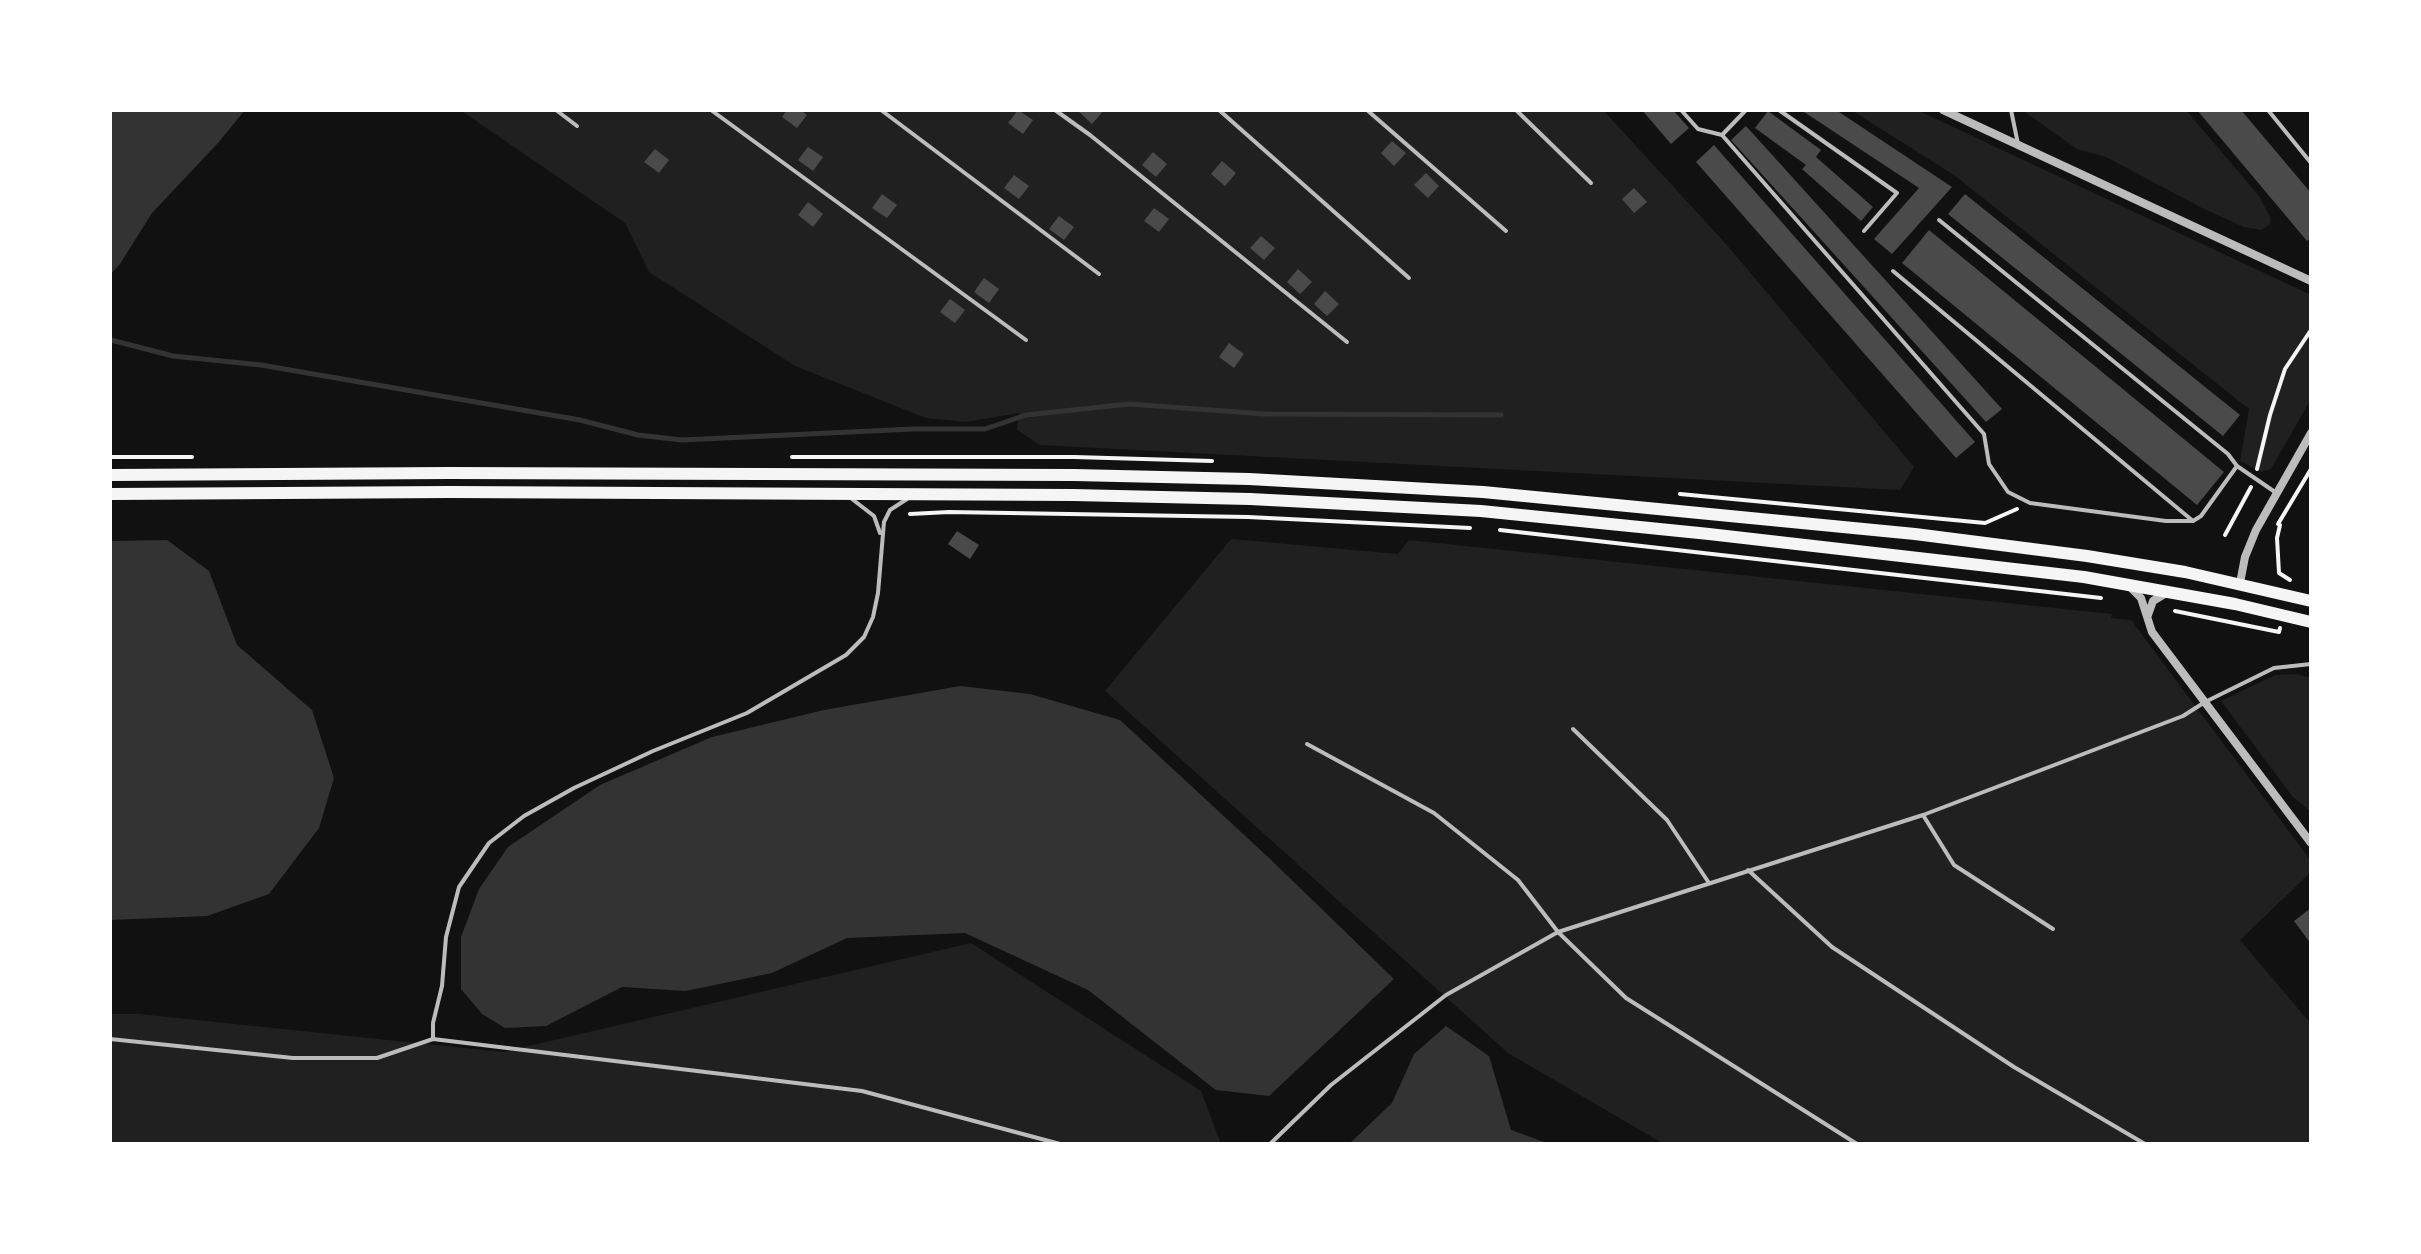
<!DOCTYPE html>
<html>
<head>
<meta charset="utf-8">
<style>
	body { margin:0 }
	#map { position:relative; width:2421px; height:1254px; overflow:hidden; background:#111; font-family:"Noto Serif",serif }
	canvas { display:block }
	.frame { position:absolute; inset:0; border:112px solid #fff; pointer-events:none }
</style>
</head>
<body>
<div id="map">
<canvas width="2421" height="1254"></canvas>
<div class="frame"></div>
</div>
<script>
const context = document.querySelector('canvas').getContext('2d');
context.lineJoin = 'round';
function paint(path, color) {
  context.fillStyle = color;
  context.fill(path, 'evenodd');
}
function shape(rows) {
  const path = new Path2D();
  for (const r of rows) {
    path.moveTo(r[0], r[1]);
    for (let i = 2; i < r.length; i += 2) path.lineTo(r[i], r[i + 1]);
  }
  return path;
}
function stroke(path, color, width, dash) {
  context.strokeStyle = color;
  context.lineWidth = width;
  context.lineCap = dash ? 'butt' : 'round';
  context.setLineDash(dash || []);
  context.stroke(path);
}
paint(shape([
	[460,110,1603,110,1726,244,1914,467,1900,490,1040,445,1017,430,1019,413,966,422,926,418,795,366,649,272,625,223],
	[1851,110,1917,110,2311,295,2311,399,2271,469,2261,472,2240,461,2249,409,1954,175],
	[2022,110,2186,110,2259,196,2271,219,2269,225,2261,230,2244,227,2202,208,2106,157,2077,149],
	[1231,539,1398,554,1409,540,2112,614,2111,618,2131,620,2311,861,2311,872,2240,940,2311,1024,2311,1144,1664,1144,1508,1053,1105,691],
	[2297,674,2311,678,2311,812,2292,796,2221,701,2275,675],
	[971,943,1201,1091,1221,1144,110,1144,110,1014,139,1014,503,1052]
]), '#202020');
paint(shape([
	[110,110,245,110,218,143,152,213,120,264,110,275],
	[167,540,209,571,237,645,312,710,334,778,319,828,269,894,207,916,110,920,110,541],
	[960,686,1030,694,1120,720,1268,857,1394,979,1269,1096,1216,1090,1088,990,965,933,847,938,772,973,686,991,622,987,546,1026,505,1028,482,1014,461,989,461,937,479,889,508,847,600,785,712,737,824,710],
	[1446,1026,1489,1056,1511,1130,1550,1144,1349,1144,1392,1103,1414,1054]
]), '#333');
stroke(shape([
	[111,340,173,356,261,365,580,420,638,435,682,440,913,429,985,429,1026,415,1129,404,1265,414,1501,415]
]), '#333', 5);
paint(shape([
	[787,110,800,110,807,115,797,128,782,117],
	[1018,110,1033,120,1023,134,1008,123],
	[1077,110,1104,110,1092,124],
	[1642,110,1673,110,1689,128,1671,144],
	[1801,110,1836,110,1952,187,1892,254,1874,239,1919,188],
	[2197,110,2241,110,2311,193,2311,238,2307,241],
	[1768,111,1821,150,1816,157,1873,207,1861,221,1802,169,1806,165,1755,128],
	[1746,126,2002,409,1986,422,1731,140],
	[1392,141,1406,153,1394,166,1381,153],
	[1714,145,1975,442,1956,458,1696,162],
	[808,147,823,157,813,171,798,160],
	[655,149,669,160,659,173,644,162],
	[1153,152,1167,164,1156,177,1142,165],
	[1222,161,1236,173,1225,186,1211,174],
	[1426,173,1439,186,1428,198,1414,185],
	[1014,175,1029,186,1019,199,1004,188],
	[1634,188,1647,202,1634,213,1622,199],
	[882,194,897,205,887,218,872,208],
	[1965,194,2240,415,2223,436,1948,214],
	[808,202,823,214,813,227,798,215],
	[1154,208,1169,219,1159,232,1144,221],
	[1059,216,1074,227,1064,240,1049,229],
	[1929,230,2224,472,2197,505,1902,263],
	[1261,236,1275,248,1264,260,1250,248],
	[1298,269,1312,282,1300,294,1287,282],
	[984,278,999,289,989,303,974,292],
	[1325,291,1339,304,1327,316,1314,304],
	[950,299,965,310,955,323,940,312],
	[1229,343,1244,354,1234,368,1219,357],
	[957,531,979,545,970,559,948,544],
	[2311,908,2311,944,2294,921]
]), '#4a4a4a');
stroke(shape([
	[110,457,192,457],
	[792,457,1074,457,1212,461],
	[2257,469,2270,415,2285,369,2311,330],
	[1680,494,1985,523,2017,509],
	[910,514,949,512,1248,517,1470,528],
	[2278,524,2311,469],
	[2280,525,2277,538,2279,573,2290,580],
	[1500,530,2101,598],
	[2225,535,2251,487],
	[2175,611,2279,632,2280,628]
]), '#f5f5f5', 4);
stroke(shape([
	[556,110,577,126],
	[711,110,1026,340],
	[881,110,1099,274],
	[1055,110,1090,135,1347,342],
	[1219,110,1409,278],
	[1367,110,1506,231],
	[1516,110,1591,183],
	[1681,110,1698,129,1722,135,1984,434,1989,464,2008,492,2030,503,2166,521,2193,521,2201,516,2237,466,2228,454,1939,220],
	[1779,110,1897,193,1864,231],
	[2011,110,2018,144],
	[2268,110,2311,163],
	[1722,135,1746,110],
	[1893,271,2193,521],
	[2237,466,2275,492],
	[852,499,874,516,880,533],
	[1573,729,1667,820,1709,883],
	[1307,744,1434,813,1518,880,1558,932,1626,998,1857,1144],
	[1923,815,1954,865,2053,929],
	[1748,870,1832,947,2014,1067,2145,1144],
	[110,1039,293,1058,377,1058,433,1039,862,1091,1060,1144],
	[433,1039,433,1023,442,986,446,937,459,887,489,843,524,816,574,788,653,751,747,713,846,655,864,637,873,617,878,593,884,522,890,510,907,499],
	[1270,1144,1331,1085,1446,995,1558,932,1923,815,2183,716,2205,702,2274,668,2311,664]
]), '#bcbcbc', 4);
stroke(shape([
	[1943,110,2311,281],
	[2240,583,2245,557,2256,530,2311,433],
	[2130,587,2141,598,2152,632,2311,843],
	[2148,615,2153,601,2166,593]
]), '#bcbcbc', 8);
stroke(shape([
	[110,475,449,473,1074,475,1249,479,1483,492,1915,534,2087,556,2185,572,2311,601],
	[110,494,450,492,1073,495,1250,499,1481,511,1709,534,2084,577,2235,604,2311,622]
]), '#f5f5f5', 12);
</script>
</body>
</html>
